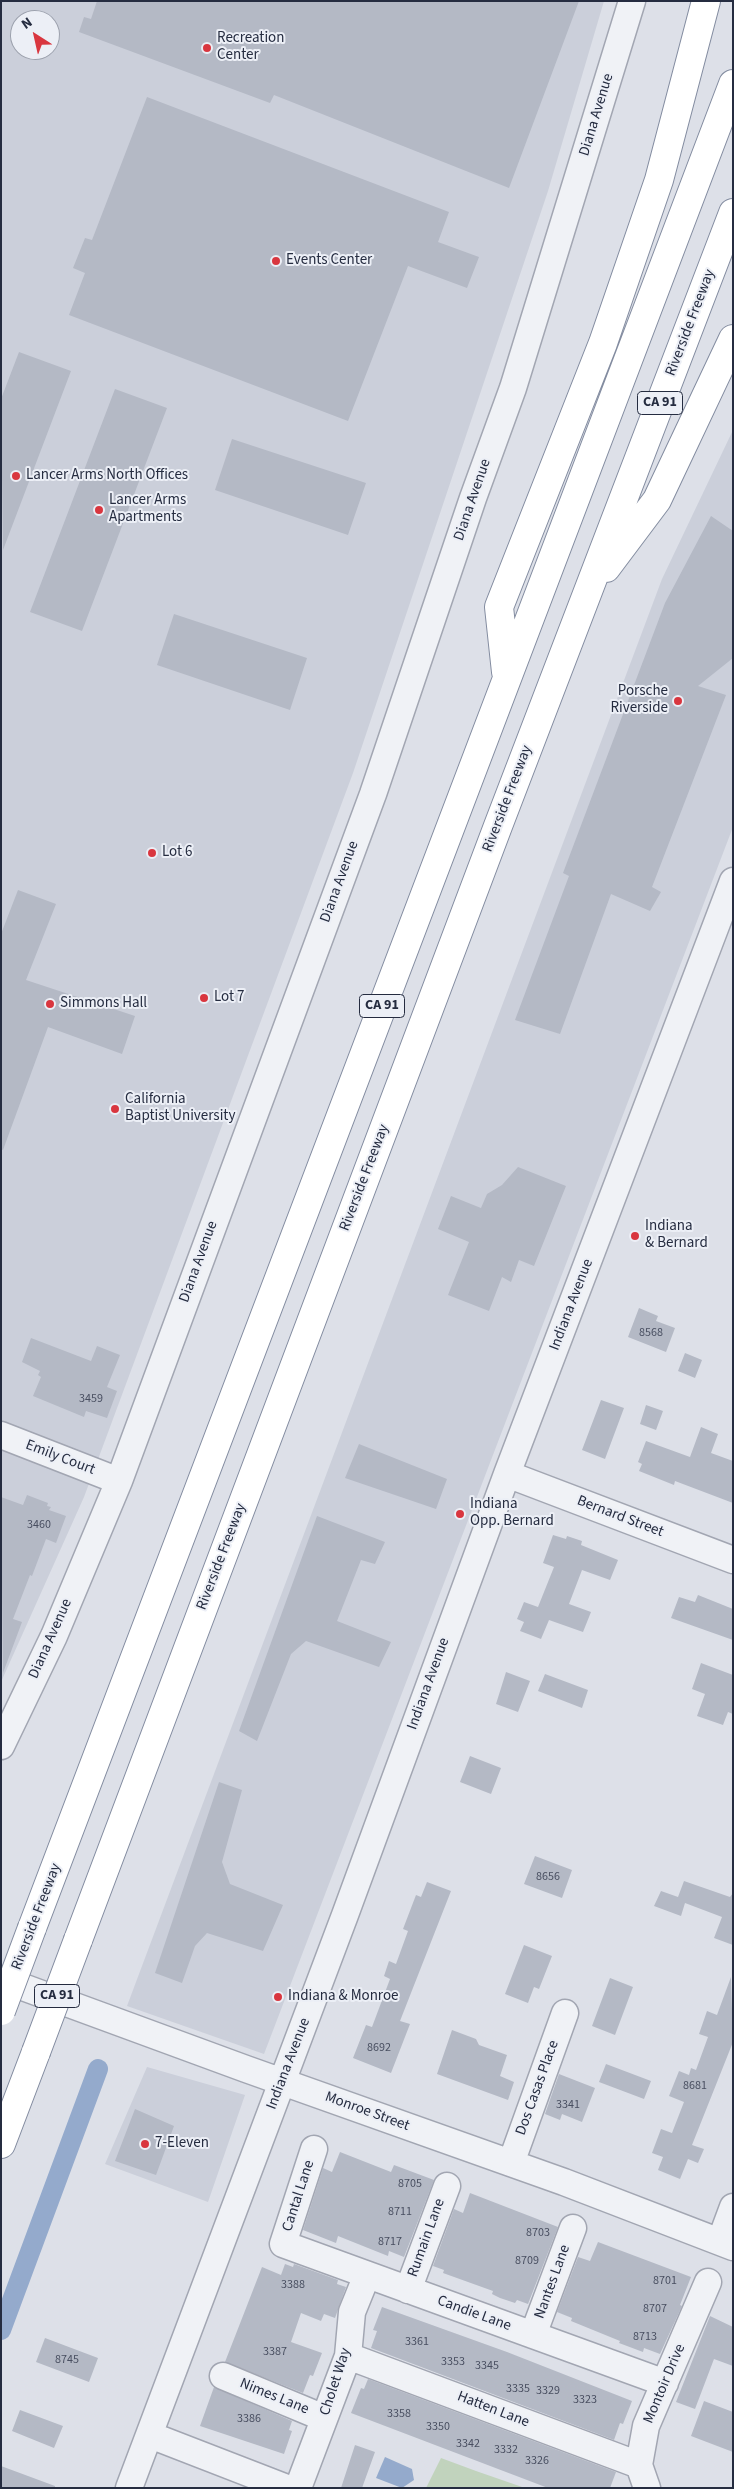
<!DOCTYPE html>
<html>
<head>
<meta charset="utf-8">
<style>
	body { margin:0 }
	#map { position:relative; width:734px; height:2489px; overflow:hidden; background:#dde0e8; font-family:"Source Sans 3",sans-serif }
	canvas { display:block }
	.frame { position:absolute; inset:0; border:2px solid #252c40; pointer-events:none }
	.north { position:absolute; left:10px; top:10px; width:50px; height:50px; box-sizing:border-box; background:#eceff6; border:1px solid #9ca1ad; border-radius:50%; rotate:325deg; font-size:14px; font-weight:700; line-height:20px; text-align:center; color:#252c40 }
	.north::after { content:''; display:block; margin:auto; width:18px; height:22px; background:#d9363f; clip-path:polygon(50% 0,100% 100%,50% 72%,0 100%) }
</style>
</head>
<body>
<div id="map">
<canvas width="734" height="2489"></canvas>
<div class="frame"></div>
<div class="north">N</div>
</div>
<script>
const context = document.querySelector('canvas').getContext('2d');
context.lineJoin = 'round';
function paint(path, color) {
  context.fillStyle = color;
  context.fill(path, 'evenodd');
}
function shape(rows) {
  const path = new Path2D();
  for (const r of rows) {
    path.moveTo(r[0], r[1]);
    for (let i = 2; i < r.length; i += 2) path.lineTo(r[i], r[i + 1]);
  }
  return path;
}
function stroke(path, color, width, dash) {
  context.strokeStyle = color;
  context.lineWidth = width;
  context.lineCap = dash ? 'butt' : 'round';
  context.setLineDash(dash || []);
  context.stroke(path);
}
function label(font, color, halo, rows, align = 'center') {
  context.font = font + ' "Source Sans 3",sans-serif';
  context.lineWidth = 4;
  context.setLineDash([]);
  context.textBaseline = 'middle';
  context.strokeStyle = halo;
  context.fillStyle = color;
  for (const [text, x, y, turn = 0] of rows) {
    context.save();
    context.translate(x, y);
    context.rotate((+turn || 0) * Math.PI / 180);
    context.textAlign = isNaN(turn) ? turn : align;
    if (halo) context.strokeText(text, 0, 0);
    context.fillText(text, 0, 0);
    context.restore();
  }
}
paint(shape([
	[1,1,604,1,548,191,353,773,84,1497,1,1682],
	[20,20,50,20,50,50,20,50],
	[733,430,733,827,264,2054,127,2006,662,579],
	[147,2067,245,2095,208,2202,105,2164]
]), '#cbcfda');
paint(shape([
	[441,2458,476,2471,525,2488,426,2488]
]), '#c1d3bd');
paint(shape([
	[385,2457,412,2469,414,2480,402,2488,376,2478]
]), '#94aacc');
stroke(shape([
	[1,2330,98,2069]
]), '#94aacc', 20);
paint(shape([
	[97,1,579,1,509,188,274,95,270,103,79,32,84,17,91,19],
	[147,97,449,212,438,242,479,257,467,288,408,266,348,421,69,315,85,273,73,268,85,238,92,240],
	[19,352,71,371,3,550,1,399],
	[115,389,167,408,82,631,30,612],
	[232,439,366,483,348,535,215,490],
	[711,516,733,531,733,658,698,686,726,695,652,887,661,892,650,911,611,894,560,1034,515,1020,569,876,563,873,665,603],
	[174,614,307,658,290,710,157,665],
	[18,890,56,904,26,980,135,1016,122,1054,48,1027,3,1150,1,1149,1,934],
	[518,1167,566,1186,534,1266,519,1260,511,1282,502,1277,489,1311,448,1295,469,1242,438,1229,451,1196,481,1208,487,1194,502,1185],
	[639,1308,658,1316,656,1321,675,1328,666,1352,628,1337],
	[31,1338,91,1361,97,1346,120,1355,107,1387,117,1391,107,1418,86,1411,84,1417,33,1396,41,1377,38,1375,40,1371,22,1362],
	[685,1353,702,1360,695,1378,678,1371],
	[601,1400,624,1408,605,1459,582,1450],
	[646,1405,663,1411,656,1430,640,1424],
	[701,1427,718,1434,711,1453,733,1461,733,1503,675,1481,674,1485,639,1471,642,1464,638,1462,646,1441,690,1457],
	[359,1444,447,1479,436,1509,345,1478],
	[27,1495,48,1503,47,1506,51,1507,49,1510,66,1516,56,1543,46,1539,32,1576,30,1575,13,1619,22,1622,3,1673,1,1497,23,1505],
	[317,1516,385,1542,375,1564,361,1560,337,1621,391,1642,379,1667,306,1641,291,1654,257,1741,239,1731],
	[553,1535,566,1539,567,1536,582,1541,581,1545,618,1560,610,1580,582,1570,569,1604,591,1612,583,1632,549,1620,541,1639,520,1631,524,1622,517,1619,524,1602,538,1607,554,1567,543,1563],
	[698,1595,733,1609,733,1640,671,1618,679,1597,695,1602],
	[701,1663,733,1675,733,1714,728,1712,723,1725,697,1716,705,1694,692,1689],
	[506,1672,530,1681,518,1712,496,1704],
	[545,1674,588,1690,582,1708,538,1691],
	[470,1756,501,1768,491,1794,460,1782],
	[219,1782,242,1790,222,1862,230,1884,283,1905,263,1951,207,1933,195,1946,182,1983,155,1973],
	[535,1856,572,1870,562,1898,524,1884],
	[684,1881,730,1897,733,1893,733,1945,714,1938,722,1917,685,1903,681,1916,654,1906,661,1891,678,1897],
	[427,1882,451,1891,400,2021,410,2024,391,2073,353,2058,366,2025,372,2027,390,1979,384,1976,389,1961,396,1964,408,1931,403,1929,416,1895,421,1897],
	[524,1945,552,1956,539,1989,534,1987,528,2003,505,1994],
	[731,1977,733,2042,692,2145,704,2149,698,2163,688,2159,680,2179,658,2170,663,2157,652,2153,661,2129,672,2133,684,2102,669,2096,679,2071,689,2075,691,2068,696,2070,708,2037,699,2034,707,2011,717,2015],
	[610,1978,633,1987,615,2035,592,2026],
	[452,2030,476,2039,479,2045,507,2055,500,2076,514,2082,508,2100,437,2074],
	[606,2064,651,2081,644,2099,599,2082],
	[559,2074,595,2088,582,2122,562,2114,560,2120,545,2114],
	[135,2109,174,2126,156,2175,115,2161],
	[340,2152,391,2172,394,2165,434,2180,404,2257,389,2251,388,2256,338,2236,336,2243,303,2230,323,2168,332,2172],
	[470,2193,558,2227,528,2304,517,2300,515,2303,500,2298,492,2294,493,2291,443,2273,444,2270,433,2266,454,2209,463,2213],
	[598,2242,691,2277,680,2305,682,2306,660,2354,644,2348,643,2352,619,2343,620,2341,571,2321,572,2318,557,2312,578,2257,590,2261],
	[285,2264,293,2267,294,2264,338,2280,337,2284,346,2287,335,2318,324,2314,321,2321,301,2313,291,2342,322,2353,313,2376,310,2375,303,2393,225,2362,262,2267,281,2275],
	[382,2307,507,2352,632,2401,623,2424,620,2423,614,2440,371,2348,377,2331,373,2330],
	[710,2316,733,2327,733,2366,714,2359,695,2409,676,2402],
	[45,2338,98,2358,89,2382,36,2362],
	[368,2379,616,2472,610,2488,548,2488,351,2413,361,2388,364,2389],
	[214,2387,292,2421,289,2430,292,2431,284,2454,200,2426],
	[704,2401,733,2412,733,2452,691,2436],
	[20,2410,63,2426,54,2448,12,2431],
	[355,2445,375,2452,362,2488,341,2488],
	[1,2466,55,2486,55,2488,1,2488]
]), '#b4b9c5');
const minor = shape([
	[1,1435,119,1481],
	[507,1474,733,1560],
	[1,1746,54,1636,119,1481,373,794,473,498,513,388,632,1],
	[1,1979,246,2069,564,2182,733,2247],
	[314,2149,283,2244,665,2383],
	[511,2163,565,2013],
	[720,2242,733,2207],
	[408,2290,447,2186],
	[533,2335,573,2228],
	[348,2356,639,2465],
	[223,2376,324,2418],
	[150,2435,287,2488],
	[129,2488,345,1915,507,1474,733,881],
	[298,2488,348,2356,352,2312,367,2275],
	[647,2488,639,2465,646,2426,708,2282]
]);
const highway = shape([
	[606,568,657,500,733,339],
	[506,672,499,607,603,343,659,180,706,1],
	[32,1928,733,84],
	[78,1940,498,826,733,213],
	[1,2144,36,2052]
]);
stroke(minor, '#a2a6b2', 29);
stroke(highway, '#838ca0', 30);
stroke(minor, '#f0f2f6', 26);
stroke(highway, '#fff', 28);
const highwayBridge = shape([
	[1,2011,32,1928],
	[36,2052,78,1940]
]);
stroke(highwayBridge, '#838ca0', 30, []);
stroke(highwayBridge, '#fff', 28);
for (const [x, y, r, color] of [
	[207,48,5,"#d9363f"],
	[276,261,5,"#d9363f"],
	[16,476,5,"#d9363f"],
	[99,510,5,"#d9363f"],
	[678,701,5,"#d9363f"],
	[152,853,5,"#d9363f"],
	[204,998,5,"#d9363f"],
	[50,1004,5,"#d9363f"],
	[115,1109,5,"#d9363f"],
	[635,1236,5,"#d9363f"],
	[460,1514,5,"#d9363f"],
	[278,1997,5,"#d9363f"],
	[145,2144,5,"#d9363f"]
]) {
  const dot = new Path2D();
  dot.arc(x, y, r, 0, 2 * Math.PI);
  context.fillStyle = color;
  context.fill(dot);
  stroke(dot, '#eceff6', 2);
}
label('12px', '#494f61', null, [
	["8568",651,1333],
	["3459",91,1399],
	["3460",39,1525],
	["8656",548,1877],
	["8692",379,2048],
	["8681",695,2086],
	["3341",568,2105],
	["8705",410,2184],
	["8711",400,2212],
	["8703",538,2233],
	["8717",390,2242],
	["8709",527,2261],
	["8701",665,2281],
	["3388",293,2285],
	["8707",655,2309],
	["8713",645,2337],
	["3361",417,2342],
	["3387",275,2352],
	["8745",67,2360],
	["3353",453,2362],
	["3345",487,2366],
	["3335",518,2389],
	["3329",548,2391],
	["3323",585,2400],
	["3358",399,2414],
	["3386",249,2419],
	["3350",438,2427],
	["3342",468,2444],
	["3332",506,2450],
	["3326",537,2461]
]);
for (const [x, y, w] of [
	[660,403,45],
	[382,1006,45],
	[57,1996,45]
]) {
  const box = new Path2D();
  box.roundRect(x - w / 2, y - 11.5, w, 23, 4);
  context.fillStyle = '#eceff6';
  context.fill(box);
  stroke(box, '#252c40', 1);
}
label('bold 14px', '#252c40', null, [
	["CA 91",660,403],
	["CA 91",382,1006],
	["CA 91",57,1996]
]);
label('15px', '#252c40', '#eceff6', [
	["Recreation",217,39],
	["Center",217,56],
	["Events Center",286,261],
	["Lancer Arms North Offices",26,476],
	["Lancer Arms",109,501],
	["Apartments",109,518],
	["Porsche",668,692,"right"],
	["Riverside",668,709,"right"],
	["Lot 6",162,853],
	["Lot 7",214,998],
	["Simmons Hall",60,1004],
	["California",125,1100],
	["Baptist University",125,1117],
	["Indiana",645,1227],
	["& Bernard",645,1244],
	["Indiana",470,1505],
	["Opp. Bernard",470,1522],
	["Indiana & Monroe",288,1997],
	["7-Eleven",155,2144]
], 'left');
label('15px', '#252c40', '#eceff6', [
	["Diana Avenue",597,115,-73],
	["Riverside Freeway",691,323,-69],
	["Diana Avenue",473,500,-71],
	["Riverside Freeway",508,799,-69],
	["Diana Avenue",340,882,-70],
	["Riverside Freeway",365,1178,-69],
	["Diana Avenue",199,1262,-70],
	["Indiana Avenue",572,1305,-69],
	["Emily Court",60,1458,21],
	["Bernard Street",620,1517,21],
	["Riverside Freeway",222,1557,-69],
	["Diana Avenue",51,1639,-66],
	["Indiana Avenue",429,1684,-70],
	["Riverside Freeway",37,1917,-69],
	["Indiana Avenue",289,2064,-69],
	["Dos Casas Place",538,2088,-70],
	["Monroe Street",367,2112,20],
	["Cantal Lane",299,2196,-72],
	["Rumain Lane",427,2238,-70],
	["Nantes Lane",553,2282,-70],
	["Candie Lane",474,2314,20],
	["Cholet Way",336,2382,-72],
	["Montoir Drive",665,2384,-67],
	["Nimes Lane",274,2397,22],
	["Hatten Lane",493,2410,21]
]);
</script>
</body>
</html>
